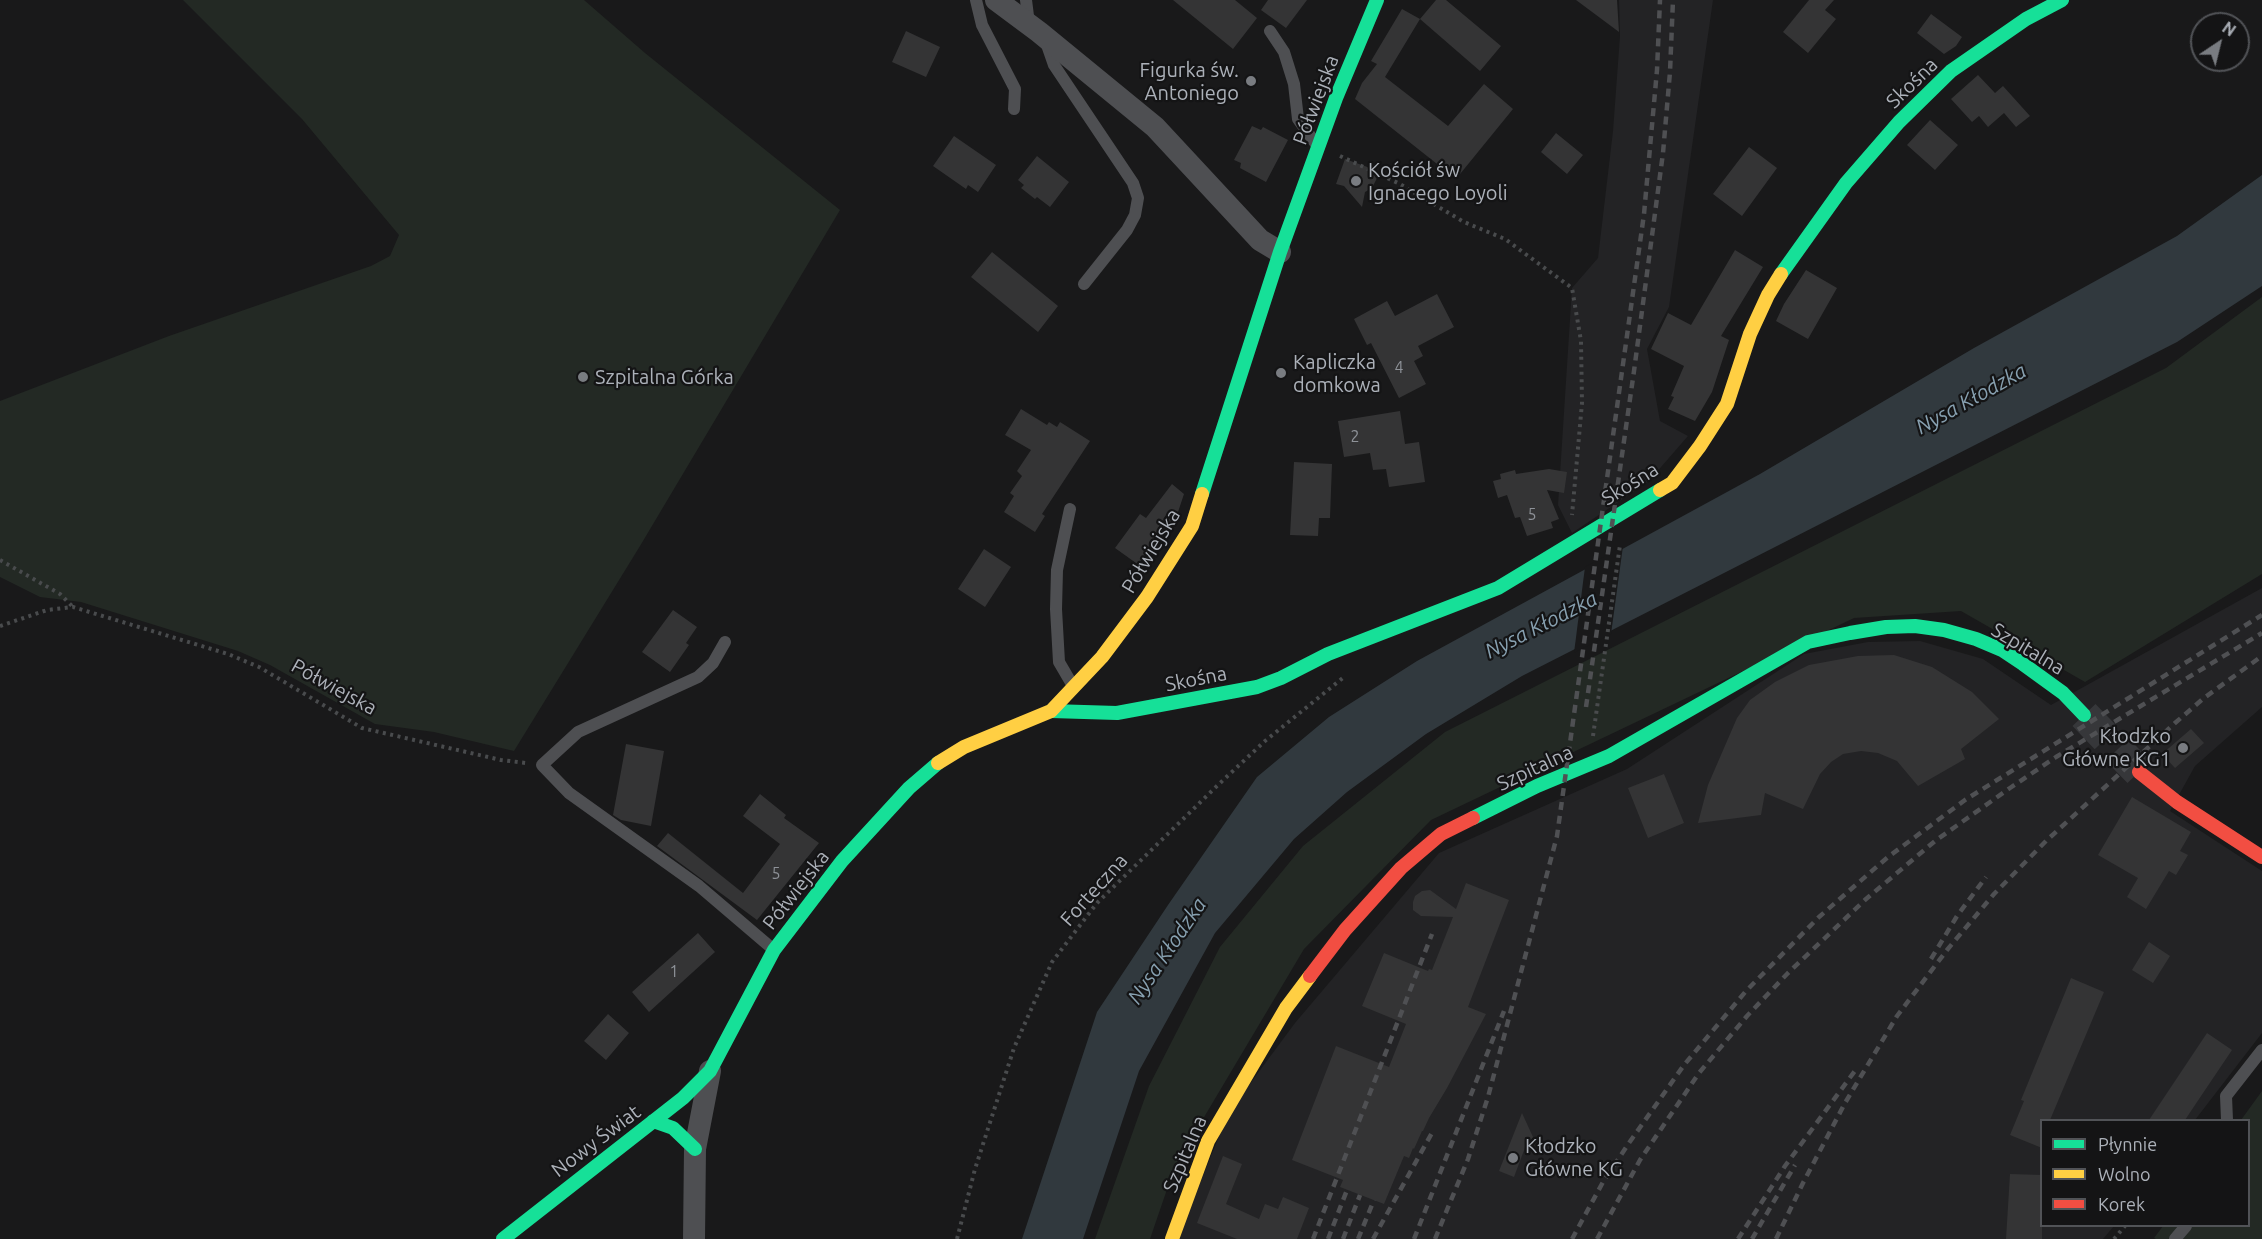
<!DOCTYPE html>
<html>
<head>
<meta charset="utf-8">
<style>
	body { margin:0 }
	#map { position:relative; width:2262px; height:1239px; overflow:hidden; background:#19191a; font-family:Ubuntu,sans-serif }
	canvas { display:block }
	.legend { position:absolute; left:2040px; top:1119px; width:210px; height:108px; box-sizing:border-box; background:#141415; border:2px solid #515357; margin:0; padding:8px 10px; list-style:none; font-size:18px; color:#acb1b9 }
	.legend li { display:flex; align-items:center; gap:12px; height:30px }
	.legend b { width:30px; border:2px solid #515357 }
	.north { position:absolute; left:2190px; top:12px; width:60px; height:60px; box-sizing:border-box; background:#141415; border:2px solid #515357; border-radius:50%; rotate:35deg; font-size:16px; font-weight:700; line-height:24px; text-align:center; color:#acb1b9 }
	.north::after { content:''; display:block; margin:auto; width:21px; height:27px; background:#797c81; clip-path:polygon(50% 0,100% 100%,50% 72%,0 100%) }
</style>
</head>
<body>
<div id="map">
<canvas width="2262" height="1239"></canvas>
<ul class="legend">
<li><b style="height:8px;background:#16e098"></b>Płynnie</li>
<li><b style="height:8px;background:#ffcf43"></b>Wolno</li>
<li><b style="height:8px;background:#f24e42"></b>Korek</li>
</ul>
<div class="north">N</div>
</div>
<script>
const context = document.querySelector('canvas').getContext('2d');
context.lineJoin = 'round';
function paint(path, color) {
  context.fillStyle = color;
  context.fill(path, 'evenodd');
}
function shape(rows) {
  const path = new Path2D();
  for (const r of rows) {
    path.moveTo(r[0], r[1]);
    for (let i = 2; i < r.length; i += 2) path.lineTo(r[i], r[i + 1]);
  }
  return path;
}
function stroke(path, color, width, dash) {
  context.strokeStyle = color;
  context.lineWidth = width;
  context.lineCap = dash ? 'butt' : 'round';
  context.setLineDash(dash || []);
  context.stroke(path);
}
function label(font, color, halo, rows, align = 'center') {
  context.font = font + ' Ubuntu,sans-serif';
  context.lineWidth = 4.5;
  context.setLineDash([]);
  context.textBaseline = 'middle';
  context.strokeStyle = halo;
  context.fillStyle = color;
  for (const [text, x, y, turn = 0] of rows) {
    context.save();
    context.translate(x, y);
    context.rotate((+turn || 0) * Math.PI / 180);
    context.textAlign = isNaN(turn) ? turn : align;
    if (halo) context.strokeText(text, 0, 0);
    context.fillText(text, 0, 0);
    context.restore();
  }
}
paint(shape([
	[1619,0,1713,0,1669,307,1647,349,1660,421,1688,436,1648,482,1572,533,1558,505,1572,288,1598,258,1613,131,1620,36],
	[2262,588,2262,707,2195,766,2170,811,2262,871,2262,1033,2195,1120,2042,1120,2042,1226,2114,1226,2103,1239,1177,1239,1229,1112,1295,1023,1439,853,1627,769,1804,654,1868,642,1920,641,1983,659,2051,705]
]), '#232325');
paint(shape([
	[183,0,584,0,645,53,840,210,640,546,514,751,434,732,375,724,270,665,238,651,81,602,40,597,0,577,0,401,169,336,371,266,390,256,399,235,302,119],
	[2262,297,2262,574,2085,682,1961,611,1854,618,1431,820,1304,949,1175,1166,1150,1239,1095,1239,1149,1086,1220,947,1303,846,1445,732,2166,368],
	[2262,1091,2262,1239,2156,1239,2154,1238,2163,1226,2248,1226,2248,1120,2241,1120]
]), '#232924');
paint(shape([
	[2262,175,2262,286,2177,342,1522,676,1426,734,1347,792,1294,839,1215,933,1139,1071,1083,1239,1022,1239,1097,1012,1168,905,1257,777,1329,717,1417,661,1760,474,1974,348,2177,236]
]), '#31393e');
paint(shape([
	[1623,546,1611,634,1574,653,1585,567]
]), '#19191a');
paint(shape([
	[1173,0,1235,0,1257,18,1233,49],
	[1268,0,1307,0,1286,28,1261,10],
	[1436,0,1446,0,1501,46,1480,71,1420,19],
	[1576,0,1617,0,1619,32],
	[1809,0,1834,0,1825,10,1836,19,1808,53,1783,32],
	[1402,9,1420,19,1385,77,1448,126,1484,84,1513,109,1456,179,1355,99,1362,83,1377,64,1371,61],
	[1931,14,1962,37,1956,46,1944,54,1917,33],
	[906,31,940,47,926,77,892,62],
	[1978,75,1995,93,2003,86,2030,116,2016,127,2004,113,1988,127,1979,116,1972,122,1951,99],
	[1930,120,1958,145,1935,170,1907,145],
	[1252,126,1261,130,1263,127,1288,140,1266,182,1240,168,1241,163,1234,160],
	[1556,133,1583,155,1567,174,1541,152],
	[954,136,996,165,978,192,968,185,966,189,933,166],
	[1749,147,1777,168,1742,216,1713,194],
	[1037,156,1069,182,1050,207,1037,197,1035,199,1021,188,1024,185,1018,180],
	[1345,159,1373,169,1377,178,1372,188,1365,192,1362,207,1344,186,1336,184],
	[1735,250,1763,267,1721,336,1729,340,1712,392,1695,421,1668,409,1674,397,1671,396,1684,366,1651,349,1668,313,1691,325],
	[992,252,1058,306,1038,332,971,277],
	[1806,270,1837,288,1808,339,1776,321,1784,304],
	[1437,294,1454,327,1418,346,1423,356,1414,361,1426,384,1399,398,1371,343,1367,345,1354,319,1387,301,1395,316],
	[1021,409,1047,425,1049,422,1057,427,1060,422,1090,441,1042,514,1045,516,1035,532,1004,512,1014,496,1010,493,1022,476,1017,471,1031,450,1005,435],
	[1400,411,1405,444,1419,442,1425,482,1389,487,1386,469,1373,470,1370,453,1344,457,1338,421],
	[1294,462,1332,464,1330,518,1319,518,1318,536,1290,535],
	[1549,469,1567,472,1564,493,1547,490,1559,519,1551,522,1553,528,1527,536,1520,517,1515,518,1507,495,1498,498,1493,481,1501,479,1500,474,1515,470,1516,474],
	[1172,484,1184,494,1176,518,1143,568,1115,548,1140,514,1146,518],
	[984,549,1011,567,985,607,958,589],
	[673,610,697,627,686,643,689,645,670,672,642,652],
	[1894,655,1932,667,1972,692,1999,719,1961,749,1965,759,1918,786,1897,761,1878,753,1861,751,1843,754,1831,762,1820,774,1803,809,1765,793,1761,815,1698,823,1708,785,1737,718,1750,700,1775,682,1809,665,1858,656],
	[2191,729,2204,743,2175,768,2162,754],
	[626,744,664,751,651,826,621,820,613,815],
	[1664,774,1684,823,1648,838,1628,788],
	[760,794,786,815,784,818,819,843,757,920,657,846,668,833,743,893,780,844,743,816],
	[2132,797,2191,832,2180,851,2188,855,2176,875,2169,871,2146,909,2127,897,2138,878,2098,855],
	[1466,883,1509,900,1468,1007,1486,1014,1447,1088,1429,1118,1423,1131,1422,1131,1414,1149,1413,1148,1409,1158,1404,1156,1384,1204,1340,1187,1343,1180,1292,1160,1336,1046,1389,1067,1406,1024,1362,1006,1384,953,1428,971,1429,969,1432,970,1453,917,1421,916,1413,910,1413,902,1415,896,1422,891,1430,890,1456,909],
	[698,933,715,952,649,1012,632,992],
	[2149,942,2170,956,2153,983,2132,970],
	[2071,978,2104,992,2050,1120,2042,1120,2042,1148,2010,1135,2024,1101,2021,1100],
	[608,1014,629,1033,606,1060,584,1041],
	[2207,1033,2232,1050,2197,1102,2185,1120,2149,1120],
	[1522,1113,1533,1137,1530,1143,1526,1145,1514,1177,1499,1171],
	[1223,1156,1242,1164,1226,1204,1259,1219,1265,1204,1278,1209,1283,1197,1309,1208,1297,1239,1237,1239,1197,1223],
	[2010,1174,2042,1175,2042,1239,2006,1239]
]), '#343435');
stroke(shape([
	[2084,715,2139,772]
]), '#36373a', 32, [32, 16]);
stroke(shape([
	[1340,156,1398,183,1464,222,1505,239,1572,288,1581,341,1582,403,1572,515],
	[0,560,60,594,73,607],
	[0,626,47,610,73,607,228,654,259,667,362,728,501,760,526,763],
	[1593,736,1620,545],
	[957,1239,975,1169,1014,1048,1052,962,1097,903,1219,784,1265,741,1344,677],
	[2114,1239,2125,1226]
]), '#494b4d', 4, [3, 4.5]);
stroke(shape([
	[976,0,982,25,1015,89,1014,109],
	[1026,0,1029,24],
	[1270,31,1284,52,1294,84,1298,119,1316,144],
	[1046,42,1054,65,1133,183,1138,198,1135,215,1127,230,1084,284],
	[1070,509,1057,570,1056,609,1059,662,1073,686],
	[725,642,713,663,698,677,578,732,542,765,569,793,699,886,774,950],
	[2227,1120,2226,1096,2262,1050],
	[2175,1239,2186,1226]
]), '#4e4f52', 12);
stroke(shape([
	[996,0,1039,32,1155,127,1260,240,1280,252],
	[694,1239,695,1149,710,1071]
]), '#4e4f52', 22);
stroke(shape([
	[1781,274,1846,183,1899,122,1951,71,2026,19,2062,0],
	[1202,494,1280,252,1336,98,1377,0],
	[1051,711,1117,713,1257,687,1281,678,1328,654,1498,588,1660,490],
	[1473,818,1537,786,1609,756,1808,642,1850,633,1886,627,1915,626,1944,630,1976,639,2002,650,2023,664,2063,693,2084,715],
	[653,1121,673,1128,695,1149],
	[503,1239,683,1098,710,1071,774,950,842,861,909,788,938,763]
]), '#16e098', 14);
stroke(shape([
	[1660,490,1672,483,1700,446,1727,404,1750,334,1768,295,1781,274],
	[938,763,964,747,1051,711,1102,657,1147,597,1192,526,1202,494],
	[1172,1239,1208,1141,1286,1008,1310,976]
]), '#ffcf43', 14);
stroke(shape([
	[2139,772,2177,802,2262,857],
	[1310,976,1345,930,1401,868,1441,834,1473,818]
]), '#f24e42', 14);
stroke(shape([
	[1586,707,1634,371,1663,153,1670,72,1673,0],
	[1931,959,1957,916,1986,877],
	[1313,1239,1432,934],
	[1328,1239,1347,1190],
	[1343,1239,1360,1195],
	[1358,1239,1374,1200],
	[1373,1239,1433,1131],
	[1414,1239,1504,1011],
	[1435,1239,1468,1159,1488,1097,1557,836,1644,214,1657,70,1660,0],
	[1572,1239,1603,1182,1629,1143,1684,1065,1746,991,1819,917,1888,857,1965,800,2262,615],
	[1597,1239,1640,1160,1699,1073,1747,1016,1788,973,1866,899,1935,841,2010,788,2056,757,2262,633],
	[1738,1239,1785,1166,1857,1068],
	[1752,1239,1795,1165],
	[1776,1239,1803,1183,1845,1103,1897,1016,1947,950,1994,894,2046,841,2175,723,2204,698,2262,656]
]), '#4f5053', 4.5, [8, 6]);
for (const [x, y, r, color] of [
	[1251,81,6,"#797c81"],
	[1356,181,6,"#797c81"],
	[1281,373,6,"#797c81"],
	[583,377,6,"#797c81"],
	[2183,748,6,"#797c81"],
	[1513,1158,6,"#797c81"]
]) {
  const dot = new Path2D();
  dot.arc(x, y, r, 0, 2 * Math.PI);
  context.fillStyle = color;
  context.fill(dot);
  stroke(dot, '#141415', 2);
}
label('16px', '#8e9298', null, [
	["4",1399,368],
	["2",1355,437],
	["5",1532,515],
	["5",776,874],
	["1",674,972]
]);
label('20px', '#acb1b9', '#141415', [
	["Figurka św.",1239,70,"right"],
	["Antoniego",1239,93,"right"],
	["Kościół św",1368,170],
	["Ignacego Loyoli",1368,193],
	["Kapliczka",1293,362],
	["domkowa",1293,385],
	["Szpitalna Górka",595,377],
	["Kłodzko",2171,736,"right"],
	["Główne KG1",2171,759,"right"],
	["Kłodzko",1525,1146],
	["Główne KG",1525,1169]
], 'left');
label('20px', '#acb1b9', '#141415', [
	["Skośna",1912,83,-44],
	["Półwiejska",1316,100,-69],
	["Skośna",1630,484,-32],
	["Półwiejska",1151,551,-59],
	["Szpitalna",2028,649,31],
	["Skośna",1196,679,-11],
	["Półwiejska",334,687,29],
	["Szpitalna",1535,768,-25],
	["Półwiejska",796,890,-52],
	["Forteczna",1094,890,-48],
	["Nowy Świat",596,1141,-37],
	["Szpitalna",1185,1154,-67]
]);
label('italic 21px', '#87a0b0', '#141415', [
	["Nysa Kłodzka",1971,399,-29],
	["Nysa Kłodzka",1541,625,-27],
	["Nysa Kłodzka",1167,951,-56]
]);
</script>
</body>
</html>
